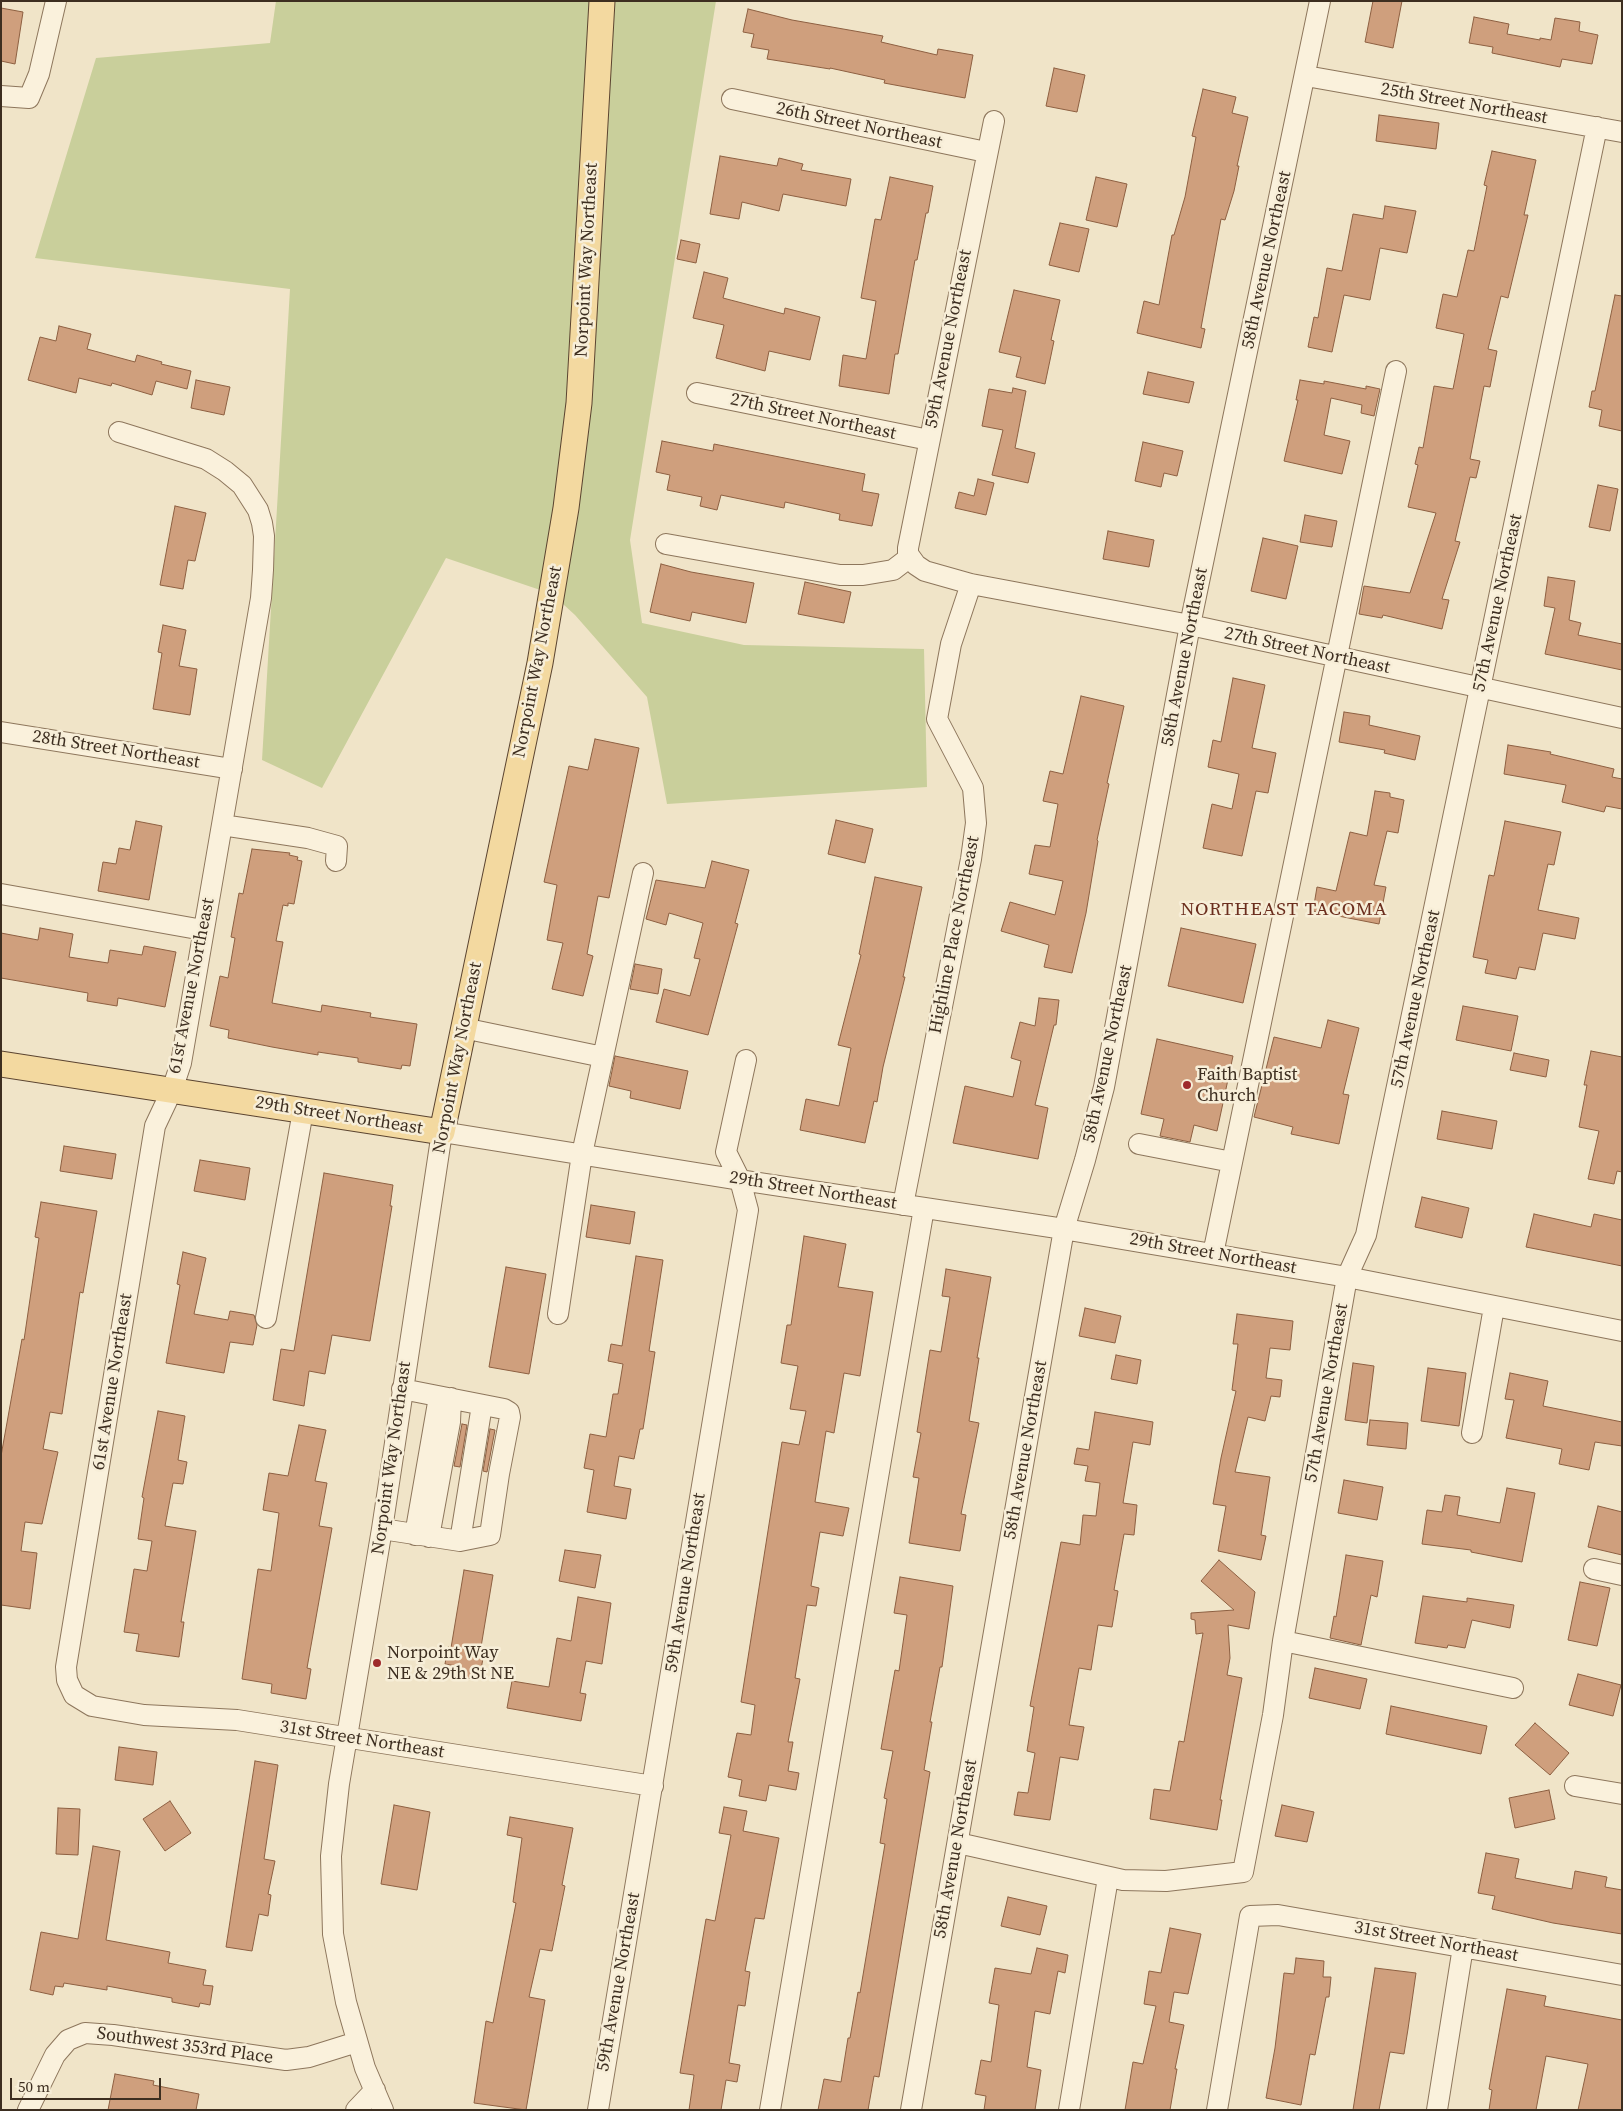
<!DOCTYPE html>
<html>
<head>
<meta charset="utf-8">
<style>
	body { margin:0 }
	#map { position:relative; width:1623px; height:2111px; overflow:hidden; background:#f0e4c8; font-family:"Source Serif 4",serif }
	canvas { display:block }
	.frame { position:absolute; inset:0; border:2px solid #3d2e20; pointer-events:none }
	.scale { position:absolute; left:10px; top:2078px; width:151px; height:22px; box-sizing:border-box; border:2px solid #3d2e20; border-top:0; padding-left:6px; font-size:15px; line-height:18px; white-space:nowrap; color:#3d2e20; -webkit-text-stroke:4px #f7eed8; paint-order:stroke }
</style>
</head>
<body>
<div id="map">
<canvas width="1623" height="2111"></canvas>
<div class="frame"></div>
<div class="scale">50 m</div>
</div>
<script>
const context = document.querySelector('canvas').getContext('2d');
context.lineJoin = 'round';
function paint(path, color) {
  context.fillStyle = color;
  context.fill(path, 'evenodd');
}
function shape(rows) {
  const path = new Path2D();
  for (const r of rows) {
    path.moveTo(r[0], r[1]);
    for (let i = 2; i < r.length; i += 2) path.lineTo(r[i], r[i + 1]);
  }
  return path;
}
function stroke(path, color, width, dash) {
  context.strokeStyle = color;
  context.lineWidth = width;
  context.lineCap = dash ? 'butt' : 'round';
  context.setLineDash(dash || []);
  context.stroke(path);
}
function label(font, color, halo, rows, align = 'center') {
  context.font = font + ' "Source Serif 4",serif';
  context.lineWidth = 5;
  context.setLineDash([]);
  context.textBaseline = 'middle';
  context.strokeStyle = halo;
  context.fillStyle = color;
  for (const [text, x, y, turn = 0] of rows) {
    context.save();
    context.translate(x, y);
    context.rotate((+turn || 0) * Math.PI / 180);
    context.textAlign = isNaN(turn) ? turn : align;
    if (halo) context.strokeText(text, 0, 0);
    context.fillText(text, 0, 0);
    context.restore();
  }
}
paint(shape([
	[276,1,716,1,630,540,642,623,744,645,924,649,927,787,667,804,647,697,575,615,552,594,446,558,322,788,262,760,290,289,35,258,96,58,270,43]
]), '#c9cf9b');
const building = shape([
	[1373,1,1402,1,1393,48,1365,42,1373,1],
	[1,8,23,12,15,64,1,61,1,8],
	[748,9,792,20,883,36,881,42,937,55,938,49,973,55,965,98,884,83,885,80,830,68,830,69,767,59,769,50,751,47,754,34,743,32,748,9],
	[1474,17,1509,24,1507,34,1540,40,1540,38,1551,40,1555,18,1580,22,1579,31,1598,35,1592,64,1562,59,1560,67,1492,53,1493,47,1469,43,1474,17],
	[1054,68,1085,75,1077,112,1046,106,1054,68],
	[1203,89,1236,97,1232,113,1248,117,1237,166,1239,166,1234,191,1225,220,1221,219,1201,328,1205,329,1201,348,1137,333,1144,301,1159,305,1172,235,1174,235,1185,197,1196,137,1192,136,1203,89],
	[1379,115,1439,123,1436,149,1376,141,1379,115],
	[1492,151,1536,160,1524,215,1528,215,1508,298,1501,296,1488,349,1497,351,1490,387,1484,386,1470,459,1480,461,1476,478,1470,477,1455,541,1460,542,1442,599,1449,600,1442,629,1383,615,1382,618,1359,614,1364,586,1410,593,1436,513,1408,507,1418,465,1415,464,1419,447,1423,448,1434,386,1453,389,1464,334,1436,328,1443,294,1457,297,1468,250,1474,251,1487,186,1484,185,1492,151],
	[720,156,777,166,779,158,803,164,801,170,851,179,846,206,783,194,779,211,742,202,739,219,710,214,720,156],
	[890,177,933,186,928,213,926,213,917,260,915,260,898,354,895,354,889,394,839,386,843,355,866,359,876,301,861,298,875,219,881,220,890,177],
	[1096,177,1127,184,1117,227,1086,220,1096,177],
	[1385,206,1416,211,1407,253,1380,248,1370,300,1344,295,1332,352,1308,347,1314,317,1318,318,1327,268,1342,271,1353,214,1383,219,1385,206],
	[1060,223,1089,229,1079,272,1049,265,1060,223],
	[681,240,700,244,696,263,677,259,681,240],
	[704,272,728,278,723,298,784,314,785,308,820,317,810,360,769,351,765,371,716,358,724,325,693,318,704,272],
	[1014,290,1060,300,1051,340,1054,341,1045,384,1016,377,1021,357,999,352,1014,290],
	[1615,295,1622,296,1622,431,1599,426,1602,410,1589,407,1592,391,1595,391,1615,295],
	[59,326,91,334,87,349,135,362,137,355,162,362,161,364,191,371,187,389,156,381,152,395,112,383,111,386,79,378,76,393,28,380,40,337,56,341,59,326],
	[1148,372,1194,382,1189,403,1143,394,1148,372],
	[196,380,230,387,224,415,191,408,196,380],
	[1300,380,1324,384,1324,381,1366,389,1366,386,1380,389,1374,416,1361,413,1362,405,1331,398,1324,435,1350,441,1342,474,1284,461,1298,400,1296,400,1300,380],
	[1013,388,1026,391,1015,448,1035,453,1028,483,992,475,1003,430,982,426,989,389,1012,393,1013,388],
	[662,441,713,451,714,444,865,474,862,491,879,494,872,526,839,520,840,514,785,502,784,508,721,495,717,510,700,506,702,497,667,490,670,475,656,472,662,441],
	[1143,442,1183,451,1177,476,1164,473,1161,487,1135,481,1143,442],
	[978,479,994,483,986,515,955,508,959,492,974,496,978,479],
	[1598,485,1618,489,1610,531,1589,527,1598,485],
	[175,506,206,513,195,561,188,560,183,589,160,585,175,506],
	[1305,515,1337,521,1332,547,1300,542,1305,515],
	[1108,531,1154,540,1149,567,1103,559,1108,531],
	[1263,538,1298,546,1286,599,1251,591,1263,538],
	[661,564,691,572,754,583,746,623,692,612,690,621,650,612,661,564],
	[1548,577,1575,581,1569,620,1581,623,1578,635,1622,644,1622,670,1545,654,1555,608,1544,606,1548,577],
	[805,582,851,592,844,623,798,614,805,582],
	[163,625,186,630,179,666,197,669,190,715,153,709,162,653,158,652,163,625],
	[1233,678,1265,685,1252,748,1276,753,1268,793,1256,791,1242,856,1203,848,1212,804,1232,809,1239,774,1208,767,1213,740,1221,742,1233,678],
	[1081,696,1124,706,1107,783,1109,784,1097,840,1098,841,1086,913,1072,973,1044,967,1049,945,1001,931,1010,902,1055,915,1063,881,1029,874,1035,845,1050,847,1058,804,1043,801,1050,771,1063,774,1081,696],
	[1344,712,1370,716,1369,725,1420,736,1415,760,1384,753,1385,750,1339,742,1344,712],
	[595,739,639,748,609,898,598,896,587,954,593,956,583,996,552,989,563,943,547,940,557,885,544,882,569,766,588,770,595,739],
	[1508,745,1551,752,1550,754,1614,769,1612,777,1622,779,1622,809,1606,806,1604,812,1562,802,1566,785,1504,774,1508,745],
	[1375,791,1390,793,1390,797,1404,800,1398,833,1387,831,1374,885,1386,887,1379,924,1313,911,1317,887,1336,891,1350,832,1367,836,1375,791],
	[836,820,873,829,865,863,828,854,836,820],
	[136,821,162,826,149,900,98,891,103,862,116,864,119,848,130,850,136,821],
	[1505,821,1561,832,1554,865,1548,864,1538,910,1579,918,1575,939,1543,933,1535,970,1519,967,1516,979,1485,973,1488,960,1473,957,1489,875,1494,876,1505,821],
	[252,849,290,853,289,855,298,857,297,860,302,861,294,904,288,903,288,906,283,905,276,941,283,942,272,1003,321,1012,322,1005,371,1013,370,1017,417,1024,410,1066,402,1065,401,1069,358,1062,358,1058,318,1052,318,1055,272,1047,228,1038,229,1030,210,1026,220,976,228,978,235,938,231,937,239,893,243,894,252,849],
	[712,861,749,870,735,923,738,924,708,1035,656,1022,664,989,690,996,700,959,694,958,703,923,669,913,666,925,646,919,656,880,705,888,712,861],
	[875,877,922,887,903,977,905,977,883,1067,877,1102,874,1101,865,1143,800,1130,806,1099,839,1106,851,1048,838,1045,861,955,859,954,875,877],
	[40,928,73,934,69,957,108,963,110,950,142,955,144,946,176,952,165,1007,118,998,117,1006,87,1001,88,993,1,978,1,933,38,940,40,928],
	[1181,928,1256,944,1243,1003,1168,986,1181,928],
	[635,964,662,969,658,994,630,989,635,964],
	[1039,998,1059,1000,1056,1025,1054,1025,1035,1105,1048,1108,1038,1159,953,1143,965,1086,1013,1097,1021,1061,1011,1058,1020,1022,1035,1026,1039,998],
	[1463,1006,1518,1016,1511,1051,1456,1040,1463,1006],
	[1328,1020,1359,1028,1343,1094,1349,1095,1339,1144,1291,1134,1293,1127,1254,1117,1274,1037,1321,1048,1328,1020],
	[1157,1039,1233,1056,1217,1131,1194,1125,1190,1142,1160,1136,1164,1119,1141,1114,1157,1039],
	[1591,1051,1622,1057,1622,1172,1617,1171,1614,1184,1588,1179,1599,1131,1579,1127,1587,1085,1584,1085,1591,1051],
	[1514,1053,1549,1060,1546,1077,1510,1070,1514,1053],
	[615,1056,688,1071,680,1109,630,1098,631,1091,609,1086,615,1056],
	[1442,1111,1497,1121,1492,1149,1437,1139,1442,1111],
	[64,1146,116,1154,112,1179,60,1171,64,1146],
	[200,1160,250,1168,245,1200,194,1191,200,1160],
	[324,1173,393,1185,390,1206,392,1206,370,1341,332,1335,325,1374,309,1371,304,1406,273,1400,281,1349,294,1351,324,1173],
	[1422,1197,1469,1208,1462,1238,1415,1227,1422,1197],
	[41,1202,97,1211,83,1293,80,1292,62,1414,50,1412,43,1449,58,1452,42,1524,25,1522,21,1551,37,1553,30,1609,1,1605,1,1456,22,1339,24,1340,39,1238,35,1237,41,1202],
	[591,1205,635,1212,630,1244,586,1237,591,1205],
	[1534,1214,1591,1227,1594,1214,1622,1220,1622,1266,1526,1247,1534,1214],
	[804,1236,846,1244,838,1287,873,1292,860,1376,844,1373,834,1433,826,1431,815,1502,849,1508,843,1536,820,1532,811,1586,819,1588,816,1606,807,1605,795,1678,800,1679,788,1742,793,1742,788,1771,799,1773,796,1790,769,1785,766,1801,739,1796,742,1780,728,1777,737,1733,751,1735,755,1705,741,1702,782,1442,799,1445,806,1411,790,1409,798,1366,781,1363,787,1325,791,1325,804,1236],
	[183,1252,206,1258,194,1314,228,1320,230,1311,254,1315,257,1325,253,1345,230,1342,224,1373,166,1363,180,1285,177,1284,183,1252],
	[636,1256,663,1260,649,1351,655,1352,643,1429,640,1429,634,1459,619,1456,614,1486,631,1489,626,1519,587,1512,594,1470,584,1468,590,1434,606,1437,613,1394,618,1394,623,1364,608,1361,611,1344,622,1346,636,1256],
	[506,1267,546,1274,529,1374,489,1367,506,1267],
	[946,1269,991,1277,977,1358,979,1358,969,1421,979,1423,961,1514,966,1515,960,1551,909,1543,919,1478,913,1477,921,1433,917,1432,930,1350,941,1352,950,1297,942,1296,946,1269],
	[1085,1308,1121,1316,1115,1343,1079,1336,1085,1308],
	[1237,1314,1293,1321,1290,1350,1270,1348,1266,1378,1282,1380,1280,1397,1271,1396,1265,1421,1248,1417,1235,1472,1270,1477,1261,1535,1266,1536,1261,1560,1218,1551,1226,1506,1213,1504,1221,1458,1236,1391,1232,1390,1238,1344,1233,1344,1237,1314],
	[1116,1355,1141,1360,1137,1384,1111,1379,1116,1355],
	[1353,1363,1374,1366,1367,1423,1345,1420,1353,1363],
	[1428,1368,1466,1373,1459,1426,1421,1421,1428,1368],
	[1510,1373,1548,1381,1543,1406,1622,1422,1622,1446,1595,1442,1589,1470,1559,1464,1562,1449,1506,1438,1514,1400,1505,1399,1510,1373],
	[158,1411,185,1416,178,1460,187,1462,183,1484,173,1483,165,1526,196,1531,181,1622,184,1622,179,1657,136,1651,139,1634,124,1632,134,1569,147,1571,152,1541,138,1539,144,1498,142,1497,158,1411],
	[1095,1412,1153,1422,1150,1445,1133,1442,1123,1503,1137,1505,1134,1535,1124,1534,1114,1590,1118,1591,1112,1627,1098,1625,1091,1670,1079,1668,1069,1725,1084,1727,1078,1760,1060,1757,1050,1820,1014,1815,1018,1792,1028,1793,1035,1753,1027,1751,1034,1707,1030,1706,1061,1542,1080,1545,1083,1515,1096,1516,1100,1483,1085,1481,1088,1466,1074,1464,1077,1448,1089,1450,1095,1412],
	[1370,1420,1408,1423,1406,1449,1367,1445,1370,1420],
	[462,1424,467,1425,460,1467,454,1466,462,1424],
	[299,1425,326,1430,315,1481,327,1483,319,1526,332,1528,307,1668,311,1669,306,1699,271,1693,272,1684,242,1679,258,1569,271,1571,279,1513,263,1510,269,1473,288,1476,299,1425],
	[490,1429,495,1430,487,1472,483,1471,490,1429],
	[1344,1480,1383,1487,1377,1520,1338,1513,1344,1480],
	[1507,1488,1535,1493,1522,1562,1471,1552,1471,1550,1422,1544,1427,1510,1442,1512,1445,1495,1460,1497,1457,1515,1500,1523,1507,1488],
	[1598,1506,1622,1512,1622,1555,1588,1547,1598,1506],
	[565,1550,601,1555,595,1588,559,1581,565,1550],
	[1346,1555,1383,1561,1377,1597,1371,1595,1361,1645,1330,1638,1334,1616,1336,1617,1346,1555],
	[1219,1560,1255,1592,1249,1629,1228,1625,1230,1658,1227,1675,1242,1678,1220,1800,1222,1800,1217,1830,1150,1819,1154,1789,1170,1791,1179,1741,1184,1742,1203,1633,1196,1634,1195,1620,1191,1619,1191,1613,1234,1610,1201,1581,1219,1560],
	[464,1570,493,1575,480,1653,484,1653,479,1680,454,1676,456,1666,445,1664,448,1647,451,1648,464,1570],
	[900,1577,953,1586,942,1667,940,1667,930,1722,932,1722,924,1770,930,1772,879,2077,874,2076,868,2110,818,2110,824,2079,841,2082,848,2038,850,2038,858,1992,860,1993,885,1844,880,1843,887,1799,884,1798,893,1751,881,1749,895,1670,899,1671,907,1615,894,1613,900,1577],
	[1580,1582,1610,1588,1597,1646,1568,1640,1580,1582],
	[1423,1596,1467,1602,1467,1598,1514,1605,1510,1628,1472,1620,1465,1648,1448,1645,1447,1648,1415,1643,1423,1596],
	[578,1597,611,1603,602,1664,586,1661,580,1693,586,1694,581,1721,507,1708,512,1681,549,1687,557,1638,571,1641,578,1597],
	[1315,1668,1367,1679,1360,1709,1309,1698,1315,1668],
	[1578,1674,1621,1685,1613,1716,1569,1705,1578,1674],
	[1391,1706,1487,1726,1481,1754,1386,1734,1391,1706],
	[1535,1723,1569,1753,1550,1775,1515,1745,1535,1723],
	[119,1747,157,1752,153,1785,115,1780,119,1747],
	[255,1761,278,1765,264,1859,275,1861,268,1894,271,1895,268,1916,259,1914,252,1951,226,1947,255,1761],
	[1549,1790,1555,1819,1515,1828,1509,1798,1549,1790],
	[170,1801,191,1833,165,1851,143,1819,170,1801],
	[394,1805,430,1812,417,1890,381,1884,394,1805],
	[1282,1805,1314,1812,1307,1842,1275,1836,1282,1805],
	[724,1807,747,1811,743,1831,779,1838,764,1919,755,1918,745,1971,750,1972,745,2006,738,2005,729,2063,740,2065,737,2082,726,2080,721,2110,689,2110,694,2075,680,2073,706,1919,715,1921,731,1835,719,1833,724,1807],
	[58,1808,80,1809,78,1855,56,1854,58,1808],
	[510,1817,573,1828,562,1885,565,1886,552,1951,540,1949,529,1997,545,2000,526,2110,474,2103,486,2021,493,2023,516,1903,513,1902,522,1838,507,1835,510,1817],
	[93,1846,120,1851,106,1940,170,1952,168,1963,206,1970,203,1985,213,1986,210,2005,200,2003,199,2007,172,2002,172,1998,107,1986,107,1990,64,1983,63,1987,55,1986,53,1995,30,1990,41,1932,78,1939,93,1846],
	[1486,1853,1519,1859,1515,1878,1572,1889,1575,1871,1607,1877,1605,1887,1622,1890,1622,1934,1553,1923,1492,1909,1495,1896,1478,1893,1486,1853],
	[1008,1897,1047,1906,1040,1935,1001,1926,1008,1897],
	[1170,1928,1201,1934,1188,1994,1174,1992,1169,2022,1184,2025,1175,2069,1177,2069,1170,2110,1125,2110,1133,2062,1143,2064,1156,2006,1144,2004,1149,1971,1161,1973,1170,1928],
	[1037,1948,1068,1955,1065,1973,1058,1971,1050,2014,1035,2011,1027,2067,1041,2070,1035,2110,984,2110,986,2096,975,2094,981,2060,991,2062,999,2005,989,2003,995,1968,1031,1974,1037,1948],
	[1296,1958,1324,1961,1323,1977,1331,1977,1329,1997,1326,1997,1315,2055,1310,2054,1301,2105,1266,2098,1275,2048,1284,1973,1294,1974,1296,1958],
	[1375,1968,1416,1973,1408,2029,1404,2054,1390,2052,1379,2110,1353,2110,1375,1968],
	[1507,1989,1546,1996,1544,2006,1622,2020,1622,2110,1578,2110,1588,2064,1546,2056,1536,2110,1489,2110,1492,2090,1489,2089,1507,1989],
	[115,2074,154,2081,153,2085,199,2094,196,2110,108,2110,115,2074]
]);
paint(building, '#cf9f7d');
stroke(building, '#8d5f41', 1);
const minor = shape([
	[1306,76,1622,132],
	[1,96,29,98,39,74,56,1],
	[732,99,986,152],
	[994,121,908,548,908,554,916,565,925,571,971,584,1190,625,1622,718],
	[697,393,929,440],
	[119,432,206,459,225,471,242,485,258,510,262,523,264,536,263,570,261,598,181,1063,172,1090,155,1126,66,1667,67,1680,74,1695,92,1706,144,1715,237,1720,653,1786],
	[666,544,840,575,863,575,893,570,910,557],
	[1,732,232,769],
	[222,825,308,838,337,846,336,861],
	[1,894,203,930],
	[463,1028,603,1057],
	[1139,1144,1232,1162],
	[903,1205,971,859,976,823,973,788,937,719,951,644,971,584],
	[1213,1254,1396,371],
	[558,1314,582,1154,643,873],
	[266,1318,303,1111],
	[1472,1433,1494,1307],
	[382,1529,460,1541,490,1535,499,1474,510,1417,509,1412,504,1409,402,1389],
	[415,1535,439,1397],
	[429,1537,450,1422,451,1398],
	[460,1541,482,1405],
	[1594,1569,1622,1575],
	[1283,1641,1513,1688],
	[1575,1786,1622,1794],
	[958,1843,1123,1880,1166,1881,1243,1872,1273,1715,1283,1641,1347,1277,1366,1235,1597,127],
	[28,2110,55,2055,68,2040,85,2033,113,2035,286,2060,309,2057,357,2042],
	[356,2110,375,2090],
	[383,2110,365,2068,346,2002,333,1934,331,1856,339,1784,382,1529,442,1132,740,1180,1064,1229,1347,1277,1622,1331],
	[598,2110,748,1210,740,1180,726,1152,746,1060],
	[770,2110,924,1208],
	[911,2110,1064,1229,1085,1160,1104,1087,1190,625,1320,1],
	[1069,2110,1108,1878],
	[1217,2110,1250,1916,1278,1915,1622,1975],
	[1437,2110,1463,1947]
]);
const major = shape([
	[1,1064,442,1132,540,663,566,508,579,403,602,1]
]);
stroke(minor, '#8d765c', 22);
stroke(major, '#5b4430', 27);
stroke(minor, '#faf1dc', 20);
stroke(major, '#f3d9a0', 25);
for (const [x, y, r, color] of [
	[1187,1085,5,"#9e2a2b"],
	[377,1663,5,"#9e2a2b"]
]) {
  const dot = new Path2D();
  dot.arc(x, y, r, 0, 2 * Math.PI);
  context.fillStyle = color;
  context.fill(dot);
  stroke(dot, '#f7eed8', 2);
}
label('18px', '#3d2e20', '#f7eed8', [
	["25th Street Northeast",1464,104,10],
	["26th Street Northeast",859,126,12],
	["Norpoint Way Northeast",587,260,-87],
	["58th Avenue Northeast",1267,260,-78],
	["59th Avenue Northeast",949,339,-79],
	["27th Street Northeast",813,417,12],
	["57th Avenue Northeast",1498,603,-78],
	["27th Street Northeast",1307,651,12],
	["58th Avenue Northeast",1185,657,-79],
	["Norpoint Way Northeast",538,662,-79],
	["28th Street Northeast",116,750,9],
	["Highline Place Northeast",955,935,-79],
	["61st Avenue Northeast",192,986,-79],
	["57th Avenue Northeast",1416,999,-78],
	["58th Avenue Northeast",1108,1054,-78],
	["Norpoint Way Northeast",458,1058,-79],
	["29th Street Northeast",339,1116,9],
	["29th Street Northeast",813,1191,9],
	["29th Street Northeast",1213,1254,10],
	["61st Avenue Northeast",113,1382,-81],
	["57th Avenue Northeast",1327,1393,-80],
	["58th Avenue Northeast",1026,1450,-80],
	["Norpoint Way Northeast",392,1458,-82],
	["59th Avenue Northeast",686,1583,-81],
	["31st Street Northeast",362,1740,9],
	["58th Avenue Northeast",956,1849,-80],
	["31st Street Northeast",1436,1942,10],
	["59th Avenue Northeast",619,1982,-80],
	["Southwest 353rd Place",185,2046,8]
]);
label('18px', '#3d2e20', '#f7eed8', [
	["Faith Baptist",1197,1075],
	["Church",1197,1096],
	["Norpoint Way",387,1653],
	["NE & 29th St NE",387,1674]
], 'left');
context.letterSpacing = '1px';
label('19px', '#6b2e1e', '#f7eed8', [
	["NORTHEAST TACOMA",1284,910]
]);
context.letterSpacing = '0px';
</script>
</body>
</html>
